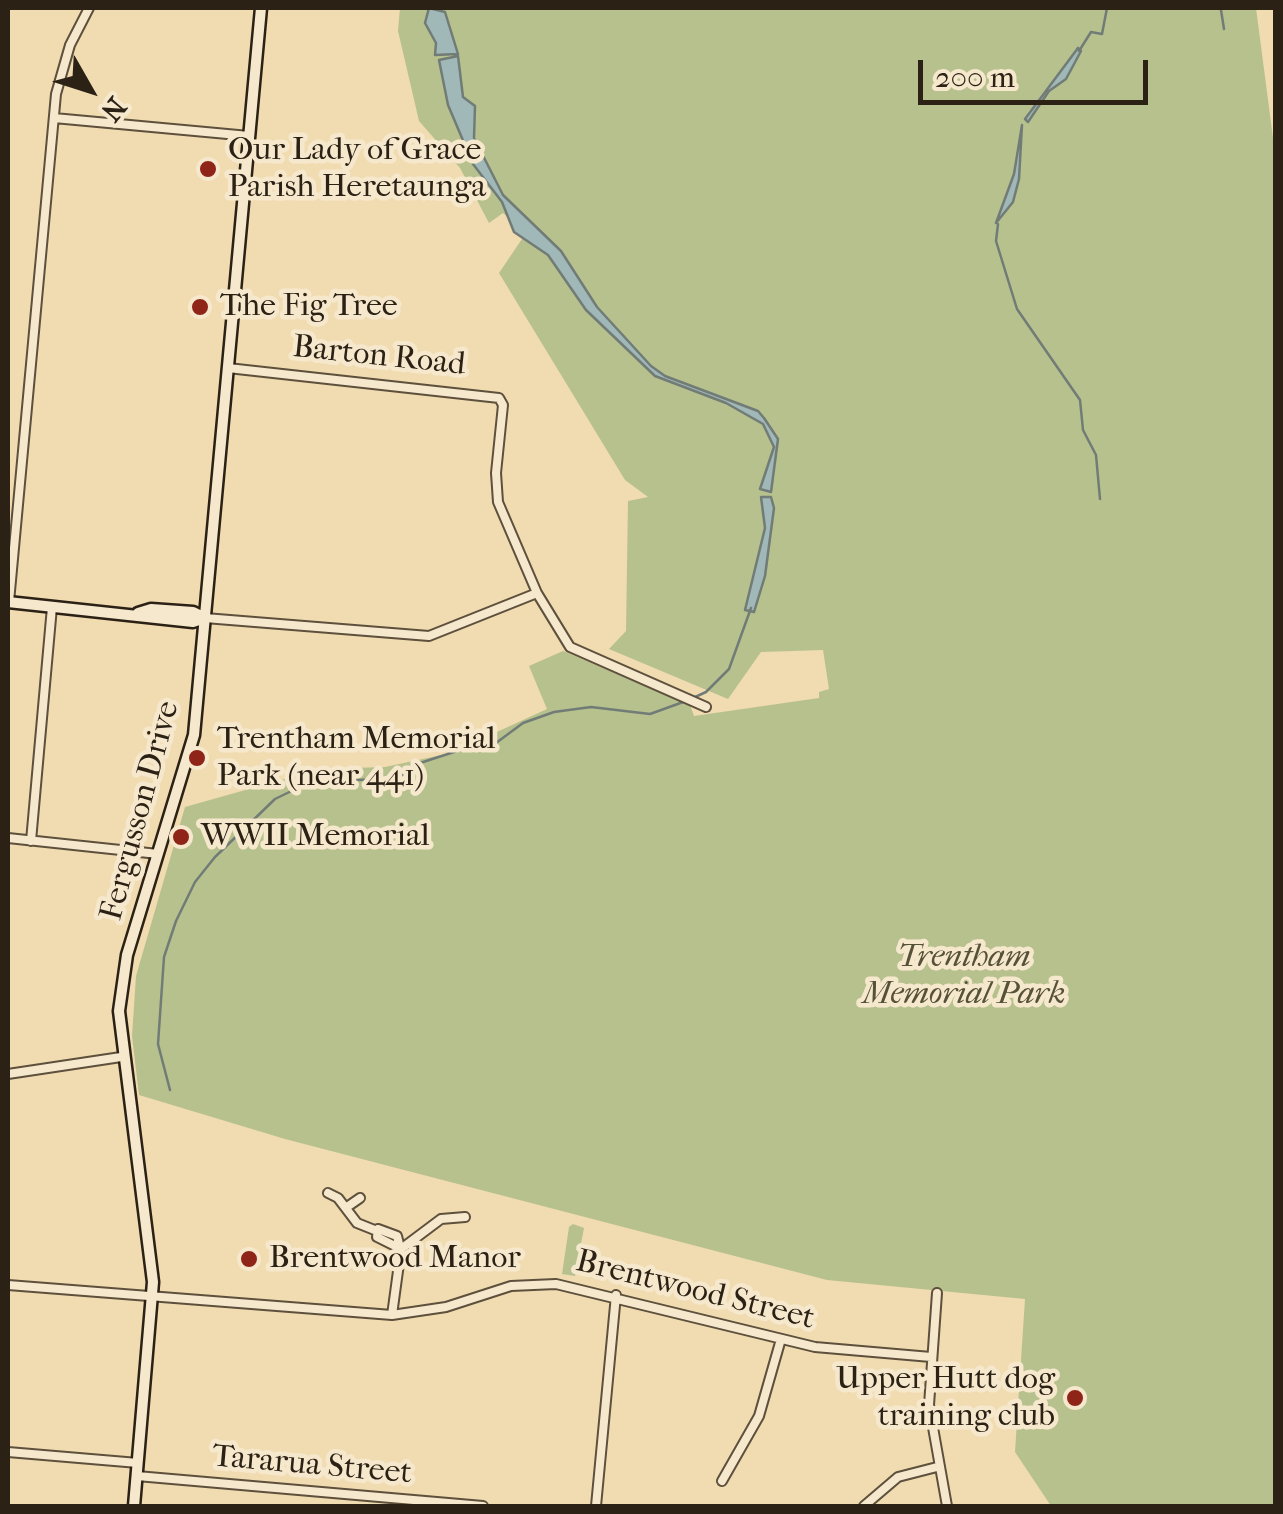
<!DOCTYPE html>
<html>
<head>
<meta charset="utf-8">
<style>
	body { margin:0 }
	#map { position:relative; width:1283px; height:1514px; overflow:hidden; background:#f1dbb1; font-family:"IM FELL French Canon",serif }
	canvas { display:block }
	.frame { position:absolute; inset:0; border:10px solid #2c2115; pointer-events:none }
	.north { position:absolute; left:40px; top:40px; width:100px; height:100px; -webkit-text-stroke:8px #f6e8cc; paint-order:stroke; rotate:129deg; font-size:28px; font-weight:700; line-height:40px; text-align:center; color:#2c2115 }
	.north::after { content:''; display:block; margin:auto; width:35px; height:45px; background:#2c2115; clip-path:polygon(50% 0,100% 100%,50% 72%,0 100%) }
	.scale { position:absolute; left:918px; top:60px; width:230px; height:45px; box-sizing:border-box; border:5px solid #2c2115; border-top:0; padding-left:12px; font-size:30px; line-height:35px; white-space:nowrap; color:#2c2115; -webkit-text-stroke:8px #f6e8cc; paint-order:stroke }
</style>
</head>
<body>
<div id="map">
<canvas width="1283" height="1514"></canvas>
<div class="frame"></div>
<div class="north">N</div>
<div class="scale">200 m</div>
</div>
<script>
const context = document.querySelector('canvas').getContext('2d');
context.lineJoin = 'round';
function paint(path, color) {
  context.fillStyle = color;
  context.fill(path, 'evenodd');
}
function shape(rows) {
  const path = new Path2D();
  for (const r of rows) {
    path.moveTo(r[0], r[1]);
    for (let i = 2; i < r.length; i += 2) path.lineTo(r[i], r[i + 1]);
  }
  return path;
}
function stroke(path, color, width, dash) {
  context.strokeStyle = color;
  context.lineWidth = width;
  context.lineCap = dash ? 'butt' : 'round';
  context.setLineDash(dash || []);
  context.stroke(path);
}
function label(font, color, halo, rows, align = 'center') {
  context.font = font + ' "IM FELL French Canon",serif';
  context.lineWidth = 9;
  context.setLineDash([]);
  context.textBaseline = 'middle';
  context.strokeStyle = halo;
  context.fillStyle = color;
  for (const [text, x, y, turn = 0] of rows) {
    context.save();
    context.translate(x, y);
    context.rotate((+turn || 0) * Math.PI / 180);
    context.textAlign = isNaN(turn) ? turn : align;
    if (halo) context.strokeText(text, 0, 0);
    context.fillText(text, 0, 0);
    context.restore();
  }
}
paint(shape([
	[400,8,1256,8,1276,161,1275,1506,1051,1506,1015,1452,1025,1299,827,1280,285,1139,139,1095,132,1036,136,976,185,807,320,769,385,767,451,753,547,709,529,666,563,651,690,705,694,716,819,698,819,692,829,689,823,650,761,652,728,699,609,649,626,631,628,501,648,497,625,480,499,273,526,233,503,213,489,223,460,168,419,121,398,31],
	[573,1224,584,1228,575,1276,562,1274,569,1227]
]), '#b7c18e');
const water = shape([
	[429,8,445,12,458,54,435,55,436,43,425,23,429,8],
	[1078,48,1081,51,1066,79,1049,91,1028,122,1025,119,1078,48],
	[458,56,463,97,475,106,474,138,503,195,561,251,597,307,651,366,665,376,758,411,764,418,778,439,771,492,760,489,774,447,763,424,726,403,655,376,586,310,548,255,514,232,502,202,473,164,448,105,439,60,458,56],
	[1022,125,1019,179,1013,202,996,223,1014,174,1022,125],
	[761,497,771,497,774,508,765,576,754,612,745,610,765,528,761,497]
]);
paint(water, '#a0b8b8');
stroke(water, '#727c77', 2.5);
stroke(shape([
	[1221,10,1224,29],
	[1079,51,1091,32,1102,34,1107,8],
	[998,224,996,241,1017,309,1080,400,1083,430,1096,455,1100,499],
	[693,698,706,692,729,669,751,608],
	[170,1090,158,1044,164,957,176,921,195,882,215,857,275,799,312,781,397,779,417,764,488,741,496,743,523,723,554,712,591,707,650,714,686,701]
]), '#727c77', 2.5);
const street = shape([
	[54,118,249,136],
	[228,368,499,398,503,405,496,473,498,502,537,593],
	[9,602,56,94,70,45,89,8],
	[205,618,429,636,537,593,570,647,706,707],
	[8,838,158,854],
	[31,841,52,607],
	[8,1074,121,1057],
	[328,1193,338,1198,357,1223,377,1231],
	[347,1207,360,1198],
	[401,1249,441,1219,465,1217],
	[8,1285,392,1315,446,1307,511,1286,556,1284,815,1347,931,1357],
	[937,1293,929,1405,947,1506],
	[392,1315,401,1249,377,1237,378,1229,397,1236,400,1248],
	[8,1452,138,1463],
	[137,1476,483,1506],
	[722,1481,759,1416,781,1339],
	[596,1506,616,1295],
	[864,1506,898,1477,937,1467]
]);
const secondary = shape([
	[8,602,193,622,205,618],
	[138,613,151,609,193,612,205,618],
	[134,1506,153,1282,119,1011,127,955,194,735,261,8]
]);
stroke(street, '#5d503c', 12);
stroke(secondary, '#2c2115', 15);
stroke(street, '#f6e8cc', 8);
stroke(secondary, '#f6e8cc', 10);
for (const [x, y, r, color] of [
	[208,169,10,"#8f2418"],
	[200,307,10,"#8f2418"],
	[197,758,10,"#8f2418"],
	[181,837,10,"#8f2418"],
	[249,1259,10,"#8f2418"],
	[1075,1398,10,"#8f2418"]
]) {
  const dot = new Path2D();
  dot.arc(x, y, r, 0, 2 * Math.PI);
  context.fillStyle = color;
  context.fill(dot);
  stroke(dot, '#f6e8cc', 4);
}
label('32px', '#2c2115', '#f6e8cc', [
	["Our Lady of Grace",228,151],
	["Parish Heretaunga",228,188],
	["The Fig Tree",220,307],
	["Trentham Memorial",217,740],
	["Park (near 441)",217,777],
	["WWII Memorial",201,837],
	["Brentwood Manor",269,1259],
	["Upper Hutt dog",1055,1380,"right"],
	["training club",1055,1417,"right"]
], 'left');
label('32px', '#2c2115', '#f6e8cc', [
	["Barton Road",379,357,6],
	["Fergusson Drive",141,811,-75],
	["Brentwood Street",695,1291,14],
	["Tararua Street",312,1466,5]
]);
label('italic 32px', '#565139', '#f6e8cc', [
	["Trentham",964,958],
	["Memorial Park",964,995]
]);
</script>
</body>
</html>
